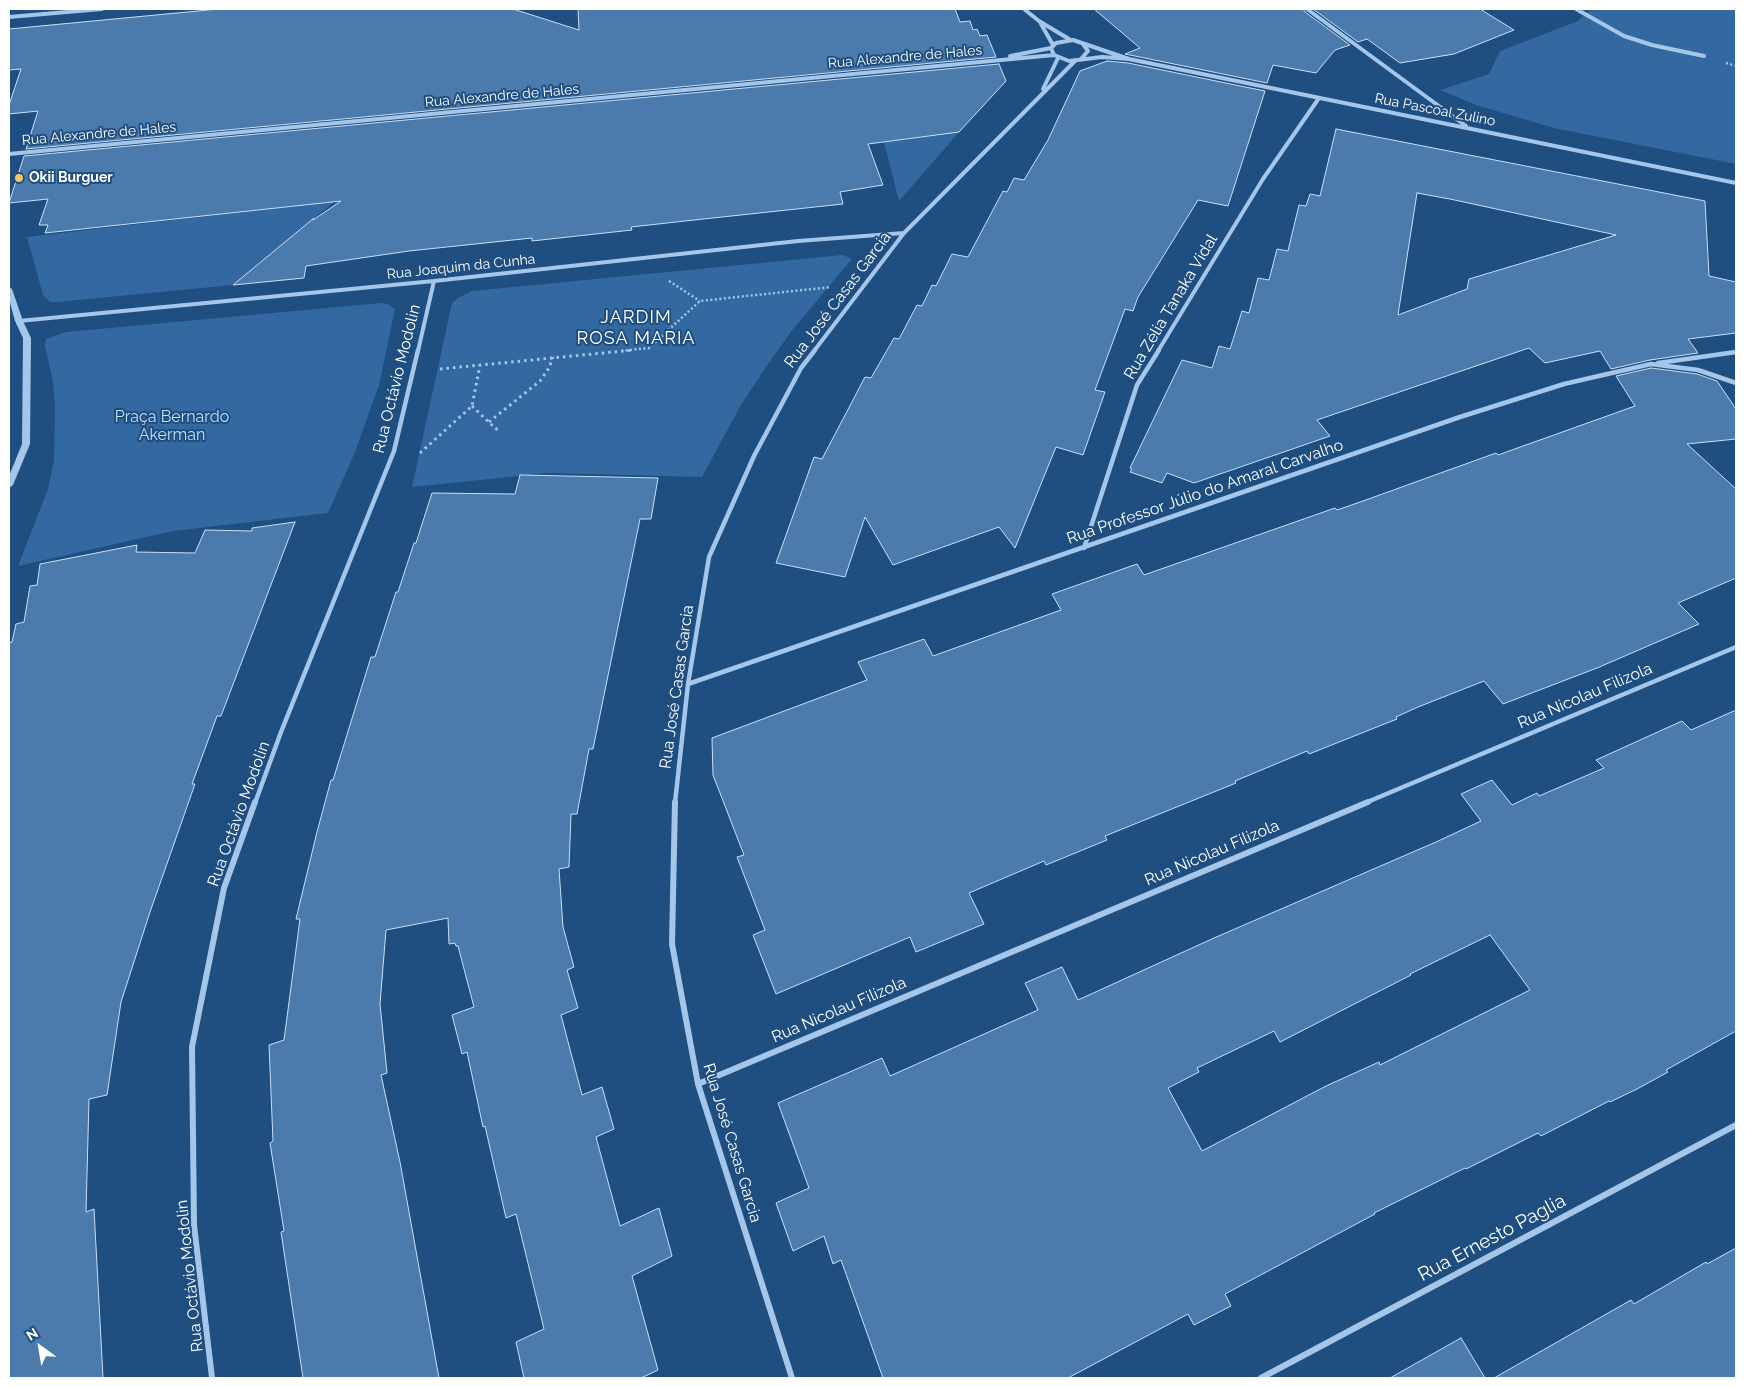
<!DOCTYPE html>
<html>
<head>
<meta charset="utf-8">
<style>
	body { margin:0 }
	#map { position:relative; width:1745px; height:1387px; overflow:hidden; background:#1f4e81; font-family:Raleway,sans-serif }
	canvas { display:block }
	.frame { position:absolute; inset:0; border:10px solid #fff; pointer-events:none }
	.north { position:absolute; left:15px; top:1322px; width:50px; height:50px; -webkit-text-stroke:4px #1f4e81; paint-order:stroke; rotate:328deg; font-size:14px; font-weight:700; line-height:20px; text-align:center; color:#fff }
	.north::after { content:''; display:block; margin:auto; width:18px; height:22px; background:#fff; clip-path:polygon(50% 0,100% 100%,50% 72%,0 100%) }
</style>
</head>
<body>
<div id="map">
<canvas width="1745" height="1387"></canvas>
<div class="frame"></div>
<div class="north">N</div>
</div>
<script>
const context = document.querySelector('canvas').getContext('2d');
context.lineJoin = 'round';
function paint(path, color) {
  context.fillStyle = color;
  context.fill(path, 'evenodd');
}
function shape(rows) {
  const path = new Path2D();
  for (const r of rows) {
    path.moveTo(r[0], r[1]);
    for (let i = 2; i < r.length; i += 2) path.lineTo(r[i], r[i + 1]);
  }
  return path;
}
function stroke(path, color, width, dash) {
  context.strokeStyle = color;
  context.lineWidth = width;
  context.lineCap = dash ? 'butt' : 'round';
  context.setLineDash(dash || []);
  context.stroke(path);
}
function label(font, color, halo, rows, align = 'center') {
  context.font = font + ' Raleway,sans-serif';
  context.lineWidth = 4;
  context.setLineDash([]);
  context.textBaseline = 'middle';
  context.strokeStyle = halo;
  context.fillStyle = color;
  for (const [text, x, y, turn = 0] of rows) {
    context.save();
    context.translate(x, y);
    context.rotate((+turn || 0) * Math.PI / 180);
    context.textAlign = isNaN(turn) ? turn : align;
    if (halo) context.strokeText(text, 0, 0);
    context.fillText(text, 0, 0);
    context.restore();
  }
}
paint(shape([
	[1591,9,1736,9,1736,164,1554,128,1476,105,1440,90,1489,74,1500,51,1578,21],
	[425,127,233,285,57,302,50,302,43,295,27,237,260,210,360,133],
	[960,131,899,201,884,142],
	[843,255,852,259,793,329,766,367,741,405,702,477,548,473,412,487,452,303,458,298,472,291],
	[381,303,388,304,395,309,379,385,355,452,328,513,173,531,18,566,48,489,54,460,55,407,53,382,45,346,46,339,66,332]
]), '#3368a0');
const building = shape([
	[219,9,513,9,579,30,578,9,955,9,960,22,970,21,973,30,977,29,980,36,987,35,996,57,26,149,38,111,9,114,9,105,21,69,9,70,9,29,219,9],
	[1094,9,1303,9,1305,12,1350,45,1335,50,1316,73,1273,65,1267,83,1125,54,1140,48,1094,9],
	[1313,9,1480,9,1514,30,1454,54,1400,63,1367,39,1358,42,1313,9],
	[1107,61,1128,63,1265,91,1228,206,1198,200,1138,297,1133,311,1125,309,1095,390,1105,392,1083,455,1056,447,1015,548,999,527,893,565,865,517,845,577,776,563,814,457,822,459,865,377,871,378,894,338,899,339,917,305,922,306,932,285,936,286,952,254,968,257,1003,191,1007,192,1014,178,1024,180,1048,140,1080,71,1107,61],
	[999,64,1006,81,959,132,868,144,883,185,840,192,843,204,685,221,631,227,632,230,532,241,532,238,409,251,306,266,304,278,233,285,314,218,313,220,341,201,45,233,48,225,39,225,48,199,9,203,24,156,999,64],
	[1336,129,1705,201,1709,276,1736,282,1736,333,1688,339,1698,353,1650,360,1611,369,1600,351,1545,363,1529,348,1317,420,1330,436,1194,483,1167,473,1162,483,1130,472,1132,469,1130,468,1182,360,1212,368,1219,346,1230,349,1242,311,1249,313,1258,278,1269,280,1277,249,1288,251,1299,205,1306,206,1310,194,1320,196,1336,129],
	[1417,193,1450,199,1616,235,1469,279,1467,289,1398,315,1417,193],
	[1651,368,1697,374,1717,381,1736,409,1736,439,1687,444,1736,489,1736,578,1678,603,1699,624,1597,668,1503,704,1484,681,1418,707,1396,717,1397,719,1309,754,1307,751,1235,781,1236,783,1105,836,1107,840,1046,865,1044,861,969,893,984,924,916,952,910,937,776,994,753,935,765,930,737,857,744,855,713,775,712,738,867,680,858,662,924,639,933,656,1061,610,1052,594,1137,564,1144,575,1335,508,1337,510,1363,501,1496,453,1498,455,1635,406,1616,376,1651,368],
	[520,475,658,478,651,519,640,519,593,749,589,749,577,814,571,814,569,867,559,869,563,927,574,967,567,970,578,1008,561,1015,582,1095,602,1087,614,1129,596,1137,620,1226,659,1208,672,1256,632,1276,658,1370,641,1378,524,1378,516,1342,544,1329,516,1214,506,1218,485,1126,483,1127,467,1052,462,1054,452,1015,474,1007,458,946,456,946,455,943,449,944,448,918,386,930,380,1004,387,1073,381,1075,400,1162,439,1378,303,1378,281,1232,284,1231,270,1143,273,1141,269,1045,284,1040,300,919,296,919,317,832,331,780,333,780,371,657,375,657,396,592,398,592,414,543,416,543,432,493,515,494,520,475],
	[295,522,221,716,217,716,192,784,195,784,150,912,121,1002,107,1095,89,1099,86,1212,94,1209,103,1378,9,1378,9,643,12,642,16,624,24,622,30,586,37,585,40,564,137,545,136,552,195,553,205,530,252,531,252,528,295,522],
	[1736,710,1736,1031,1666,1070,1668,1072,1637,1089,1610,1102,1609,1101,1541,1136,1538,1133,1466,1169,1465,1168,1374,1213,1375,1214,1225,1294,1231,1306,1194,1325,1188,1314,1068,1378,883,1378,841,1260,833,1264,824,1236,793,1251,776,1203,809,1188,778,1103,882,1058,890,1076,1038,1010,1025,983,1062,967,1078,1000,1214,938,1436,842,1481,821,1461,794,1492,780,1512,805,1537,793,1539,796,1604,768,1596,760,1682,721,1691,730,1736,710],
	[1490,935,1530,990,1380,1065,1379,1062,1326,1086,1202,1151,1168,1088,1199,1072,1197,1068,1274,1031,1280,1042,1411,975,1410,974,1490,935],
	[1736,1248,1736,1378,1494,1378,1631,1300,1634,1304,1706,1262,1707,1264,1736,1248],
	[1461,1338,1485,1378,1390,1378,1461,1338]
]);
paint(building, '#4b7bac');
stroke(building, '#c9dff7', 1);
stroke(shape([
	[1726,63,1736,66],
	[669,281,700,301],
	[621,351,649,348,700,301,831,287]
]), '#a5c6e9', 2.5, [2, 2.5]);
stroke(shape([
	[440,369,634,350],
	[472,406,496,429,500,426],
	[489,422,540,381,549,368,553,357],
	[420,453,472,406,480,365]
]), '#a5c6e9', 3, [2.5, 4]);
stroke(shape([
	[1024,9,1039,21,1069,39],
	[1307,9,1466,126],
	[1576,9,1624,36,1652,45,1704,56],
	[9,17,102,9],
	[1041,24,1053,45],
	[1073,40,1129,59,1102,57,1069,61,1054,55,1051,48,1056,43,1073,40],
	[1010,56,1051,48],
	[1081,59,1088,51,1083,44],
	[1129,59,1736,183],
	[1043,89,1058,58],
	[9,154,1054,55],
	[19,321,434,281,798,241,904,233],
	[418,351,434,281],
	[814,351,904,233,1075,61],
	[1158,351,1263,179,1319,98]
]), '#a5c6e9', 4);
stroke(shape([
	[1658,363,1736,352],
	[1084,548,1137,385,1159,350],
	[688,684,1460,417,1564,384,1651,364,1698,370,1736,383],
	[255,803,281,732,394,451,418,350],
	[675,803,688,684,709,557,754,456,801,368,815,350],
	[1365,803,1736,647]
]), '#a5c6e9', 4.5);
stroke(shape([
	[675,802,672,944,698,1084,792,1378],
	[698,1084,1368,802],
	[212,1378,194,1225,192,1047,224,888,255,802],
	[1261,1378,1736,1125]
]), '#a5c6e9', 6);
paint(shape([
	[9,287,12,289,23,321,31,338,30,444,13,485,9,488,9,476,22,444,23,338,15,321,9,299,9,287]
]), '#a5c6e9');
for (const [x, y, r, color] of [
	[19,178,5,"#f7c665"]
]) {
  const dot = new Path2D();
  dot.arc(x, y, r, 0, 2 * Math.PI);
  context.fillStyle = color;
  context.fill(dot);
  stroke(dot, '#1f4e81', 2);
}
label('14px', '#fff', '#1f4e81', [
	["Rua Alexandre de Hales",905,57,-5],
	["Rua Alexandre de Hales",502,96,-5],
	["Rua Pascoal Zulino",1435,110,11],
	["Rua Alexandre de Hales",99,134,-5],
	["Rua Joaquim da Cunha",461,267,-6]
]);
label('bold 14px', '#fff', '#1f4e81', [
	["Okii Burguer",29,178]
], 'left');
label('16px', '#fff', '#1f4e81', [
	["Rua José Casas Garcia",838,300,-53],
	["Rua Zélia Tanaka Vidal",1171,307,-59],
	["Rua Octávio Modolin",397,379,-76],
	["Rua Professor Júlio do Amaral Carvalho",1205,492,-19],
	["Rua José Casas Garcia",677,687,-82],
	["Rua Nicolau Filizola",1585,696,-23],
	["Rua Octávio Modolin",239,814,-70],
	["Rua Nicolau Filizola",1212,853,-23],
	["Rua Nicolau Filizola",839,1010,-23],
	["Rua José Casas Garcia",732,1143,73],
	["Rua Octávio Modolin",190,1276,-96]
]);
label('16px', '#c9dff7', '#1f4e81', [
	["Praça Bernardo",172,417],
	["Akerman",172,435]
]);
context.letterSpacing = '1px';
label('18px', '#fff', '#1f4e81', [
	["JARDIM",636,318],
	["ROSA MARIA",636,339]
]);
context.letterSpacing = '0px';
label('19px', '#fff', '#1f4e81', [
	["Rua Ernesto Paglia",1492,1238,-28]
]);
</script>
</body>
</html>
